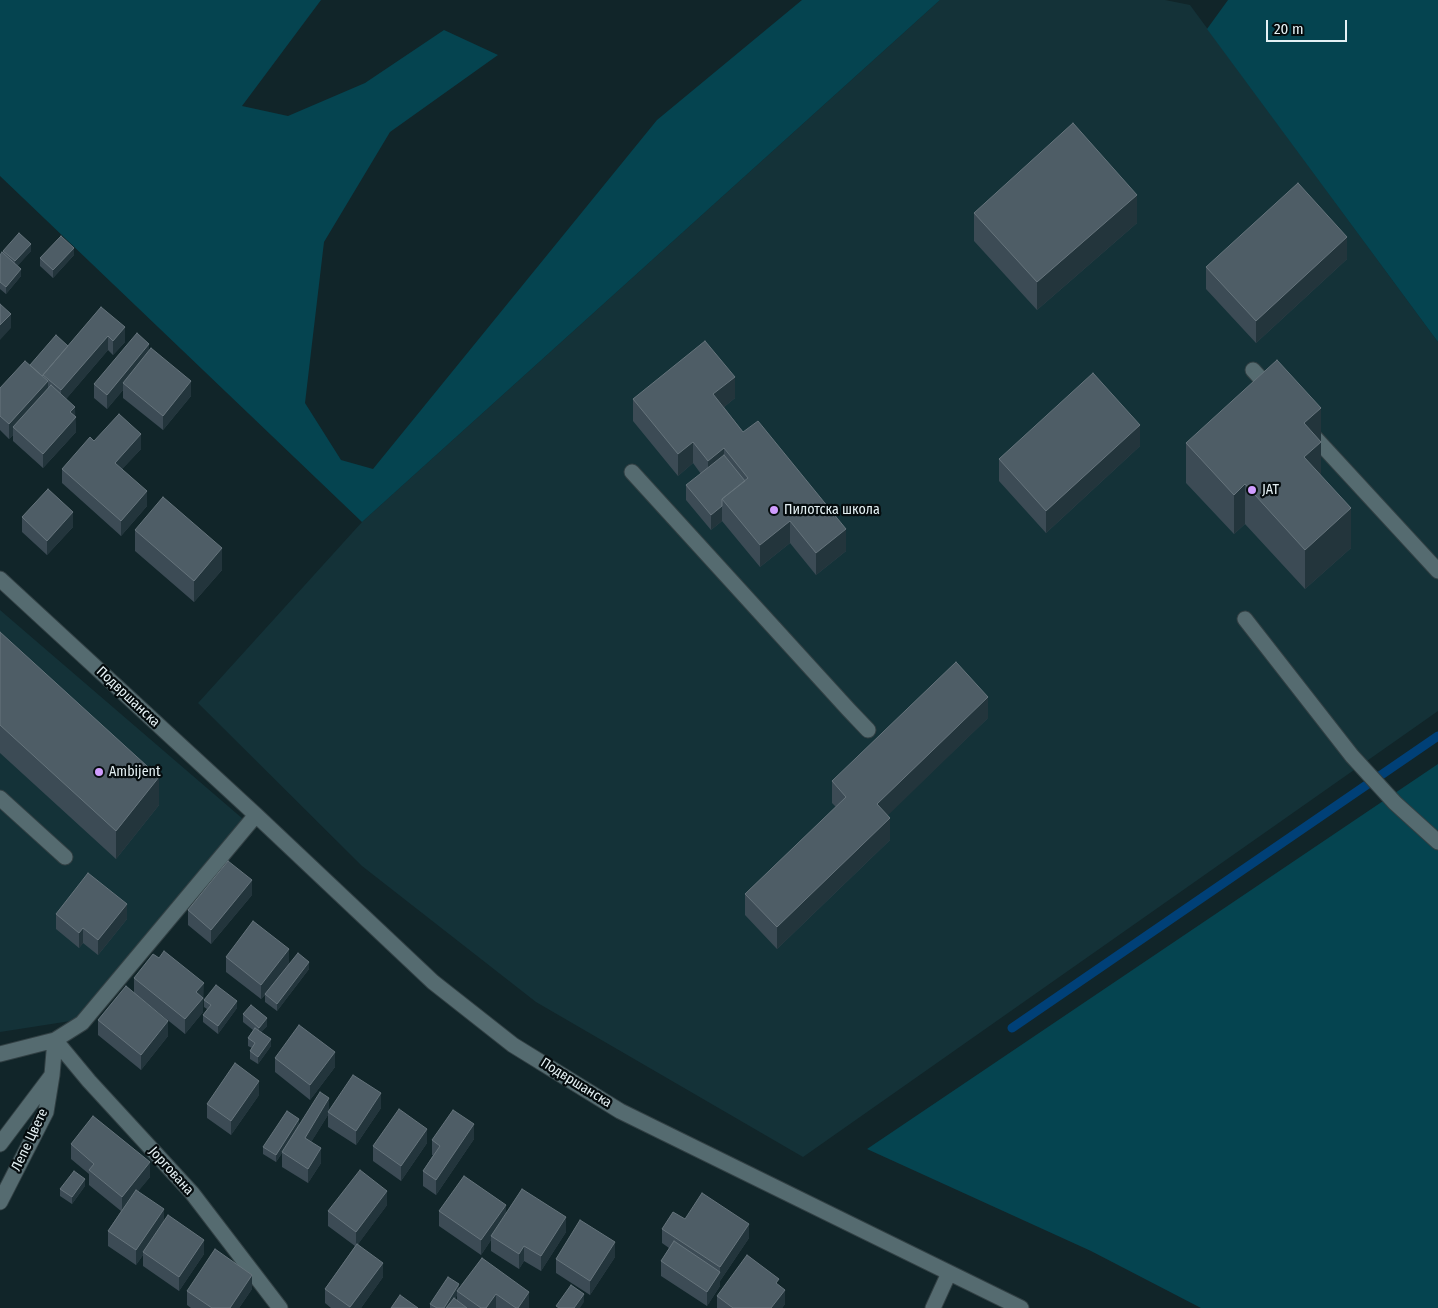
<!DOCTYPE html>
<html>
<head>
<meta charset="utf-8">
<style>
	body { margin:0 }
	#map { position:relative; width:1438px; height:1308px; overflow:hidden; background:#112529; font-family:"Fira Sans Condensed",sans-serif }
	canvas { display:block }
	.scale { position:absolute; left:1266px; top:20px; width:81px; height:22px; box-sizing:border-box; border:2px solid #e5f1f4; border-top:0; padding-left:6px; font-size:15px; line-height:18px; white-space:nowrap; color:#e5f1f4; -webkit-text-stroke:4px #050c0e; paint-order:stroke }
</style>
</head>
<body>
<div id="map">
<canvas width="1438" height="1308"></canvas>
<div class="scale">20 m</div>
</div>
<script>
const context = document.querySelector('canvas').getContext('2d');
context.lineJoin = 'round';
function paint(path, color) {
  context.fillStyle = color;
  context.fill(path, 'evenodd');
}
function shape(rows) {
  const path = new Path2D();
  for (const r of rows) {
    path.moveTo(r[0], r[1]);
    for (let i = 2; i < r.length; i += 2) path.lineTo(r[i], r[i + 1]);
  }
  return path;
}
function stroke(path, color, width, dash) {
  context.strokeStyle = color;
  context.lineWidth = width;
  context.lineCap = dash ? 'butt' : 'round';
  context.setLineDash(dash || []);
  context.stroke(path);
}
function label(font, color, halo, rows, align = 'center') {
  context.font = font + ' "Fira Sans Condensed",sans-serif';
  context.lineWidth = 4.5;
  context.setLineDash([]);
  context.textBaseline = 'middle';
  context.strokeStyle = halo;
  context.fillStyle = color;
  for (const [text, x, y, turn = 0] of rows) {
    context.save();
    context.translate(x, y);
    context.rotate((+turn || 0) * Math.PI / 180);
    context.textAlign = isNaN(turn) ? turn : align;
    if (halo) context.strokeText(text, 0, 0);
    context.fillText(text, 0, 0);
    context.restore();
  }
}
paint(shape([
	[940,0,1165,0,1190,5,1438,342,1438,711,803,1157,536,1002,362,866,198,703,362,522],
	[0,610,243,819,77,1020,0,1032]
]), '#143238');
paint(shape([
	[0,0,321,0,242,106,288,116,365,83,444,30,498,55,390,132,324,242,305,403,341,460,373,469,657,120,802,0,940,0,362,522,0,176],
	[1228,0,1438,0,1438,342,1207,29],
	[1438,764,1438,1308,1201,1308,1091,1251,867,1149]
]), '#054450');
stroke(shape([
	[1012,1028,1438,736]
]), '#004077', 9);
const minor = shape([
	[1253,370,1272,391],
	[1308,430,1438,571],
	[632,472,848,709,868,730],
	[0,579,256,815,433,982,513,1045,620,1111,1021,1308],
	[1245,619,1352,756,1395,803,1438,842],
	[0,798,65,857],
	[55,1040,89,1081,192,1193,280,1308],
	[0,1054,55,1040,82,1023,256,815],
	[0,1144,52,1075,55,1040],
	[0,1202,46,1112,52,1075],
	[933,1308,949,1273]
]);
stroke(minor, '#324044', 17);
stroke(minor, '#556b70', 15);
paint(shape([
	[974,213,1137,223,1037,310,974,241],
	[3,251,31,251,17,266,21,276,6,294,0,289,0,255,3,253],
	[74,255,53,278,40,266,40,258],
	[1347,259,1256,343,1206,289,1206,267],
	[101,307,125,342,113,355,108,350,66,399,75,416,76,432,43,468,13,441,13,435,9,439,0,430,0,388,30,365,68,346],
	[149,350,191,396,163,430,123,398,123,390,107,409,94,398,94,384],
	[735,398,724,407,743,432,846,551,816,575,790,543,760,567,722,521,711,530,686,500,686,485,701,474,693,463,678,476,633,421,633,399],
	[1321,408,1321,476,1351,548,1305,589,1245,524,1234,534,1186,483,1186,443],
	[94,441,141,449,122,469,147,506,121,536,62,483,62,469],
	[1140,446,1046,533,999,481,999,459],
	[22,517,73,527,47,555,22,532],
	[135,530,222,570,194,602,135,551],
	[0,632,159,805,116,859,0,753],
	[988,718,887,815,890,840,777,949,745,915,745,894,836,807,832,803,832,781],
	[252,895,211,944,188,925,188,910],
	[56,914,127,919,98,955,83,943,79,948,56,929],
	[226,957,289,964,309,969,277,1011,265,1002,265,995,261,999,226,972],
	[159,958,204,998,203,999,203,1012,185,1034,134,993,134,978],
	[204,1000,237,1008,218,1034,203,1022,203,1015,207,1009,204,1007],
	[243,1014,267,1026,261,1032,271,1046,258,1064,250,1059,250,1051,252,1048,248,1046,248,1038,253,1030,243,1022],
	[98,1020,168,1036,141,1070,98,1035],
	[275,1058,335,1067,310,1100,275,1072],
	[259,1095,231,1135,207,1118,207,1104],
	[381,1108,356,1145,328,1127,328,1115,311,1142,321,1163,308,1183,282,1167,282,1153,276,1162,263,1154,263,1147,299,1125,329,1110],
	[474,1139,436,1195,423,1186,423,1171,433,1155,432,1155,432,1140],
	[427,1143,401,1181,373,1161,373,1146],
	[71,1144,150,1177,138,1191,164,1221,204,1254,179,1291,143,1266,143,1255,136,1265,108,1246,108,1231,121,1211,89,1185,89,1174,71,1159],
	[85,1186,72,1204,60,1196,60,1189],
	[387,1205,358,1244,383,1277,361,1308,331,1308,325,1303,325,1289,355,1246,328,1226,328,1211],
	[439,1211,506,1214,566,1232,541,1271,524,1261,519,1269,491,1251,491,1240,481,1255,439,1226],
	[685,1219,749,1238,720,1281,720,1286,707,1306,661,1276,661,1261,669,1248,662,1243,662,1229],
	[615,1257,590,1295,556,1273,556,1259],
	[482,1258,529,1307,528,1308,430,1308,430,1304,459,1289],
	[457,1295,457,1301,455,1299],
	[779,1285,785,1304,782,1308,717,1308,717,1296],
	[252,1289,239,1308,191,1308,187,1305,187,1291]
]), '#3c4b55');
paint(shape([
	[1137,195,1137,223,1037,310,1037,282],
	[1347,237,1347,259,1256,343,1256,321],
	[31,244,31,251,15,269,15,261],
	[74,248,74,255,53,278,53,270],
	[21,269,21,276,6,294,6,287],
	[11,314,11,328,0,340,0,325],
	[125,327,125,342,113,355,113,341],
	[108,336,108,350,61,405,61,390],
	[149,344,149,358,123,383,123,390,107,409,107,395],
	[735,377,735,398,713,416,713,394],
	[48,381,48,396,13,427,13,435,9,439,9,424],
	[191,381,191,396,163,430,163,416],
	[75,407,76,432,43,468,43,454,70,412],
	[1321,408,1321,481,1304,497,1304,423],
	[1140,425,1140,446,1046,533,1046,511],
	[141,434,141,449,115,477,115,463],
	[693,442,693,463,678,476,678,454],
	[724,448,724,470,708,482,708,461],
	[1245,484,1245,524,1234,534,1234,495],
	[147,491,147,506,121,536,121,521],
	[722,506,722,521,711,530,711,515],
	[1351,508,1351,548,1305,589,1305,550],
	[73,512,73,527,47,555,47,541],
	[790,521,790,543,760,567,760,545],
	[846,529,846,551,816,575,816,553],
	[222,548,222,570,194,602,194,581],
	[988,697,988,718,877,826,877,804],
	[159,777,159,805,116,859,116,831],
	[890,818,890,840,777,949,777,927],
	[252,880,252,895,211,944,211,930],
	[127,904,127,919,98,955,98,940],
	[83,928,83,943,79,948,79,933],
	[289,949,289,964,261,999,261,985],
	[309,962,309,969,277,1011,277,1004],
	[204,983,203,1012,185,1034,185,1019,196,992],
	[237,1001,237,1008,218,1034,218,1026],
	[267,1018,267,1026,259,1035,259,1028],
	[168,1021,168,1036,141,1070,141,1055],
	[271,1039,271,1046,258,1064,258,1057],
	[335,1052,335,1067,310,1100,310,1085],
	[259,1081,259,1095,231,1135,231,1121],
	[381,1093,381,1108,356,1145,356,1131],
	[329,1098,329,1113,328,1112,328,1115,305,1152,305,1138],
	[299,1119,299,1127,276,1162,276,1155],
	[474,1124,474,1139,436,1195,436,1180],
	[427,1129,427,1143,401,1181,401,1166],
	[321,1148,321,1163,308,1183,308,1169],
	[150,1162,150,1177,122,1211,122,1197],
	[85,1179,85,1186,72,1204,72,1197],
	[387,1191,387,1205,356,1247,356,1232],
	[506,1205,506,1219,491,1236,491,1240,481,1255,481,1240],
	[164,1209,164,1224,143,1252,143,1255,136,1265,136,1250],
	[566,1217,566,1232,541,1271,541,1256],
	[749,1224,749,1238,720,1281,720,1286,707,1306,707,1292,720,1273,720,1267],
	[204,1240,204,1254,179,1291,179,1277],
	[615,1242,615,1257,590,1295,590,1281],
	[524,1246,524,1261,519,1269,519,1254],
	[383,1263,383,1277,361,1308,350,1308],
	[252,1275,252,1289,239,1308,230,1308],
	[459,1284,459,1292,457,1291,457,1295,449,1308,444,1308],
	[785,1290,785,1304,782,1308,771,1308],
	[529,1292,529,1307,528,1308,518,1308],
	[496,1294,496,1308,486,1308],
	[584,1294,584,1302,580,1308,574,1308]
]), '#23353c');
const building = shape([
	[1073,123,1137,195,1037,282,974,213,1073,123],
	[1298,183,1347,237,1256,321,1206,267,1298,183],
	[19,233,31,244,15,261,3,251,19,233],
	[61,236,74,248,53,270,40,258,61,236],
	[2,252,21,269,6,287,0,282,0,255,2,252],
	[0,304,11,314,0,325,0,304],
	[101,307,125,327,113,341,108,336,61,390,43,375,101,307],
	[137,333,149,344,107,395,94,384,137,333],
	[56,335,68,346,42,376,30,365,56,335],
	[705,341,735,377,713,394,743,432,758,421,846,529,816,553,790,521,760,545,722,499,748,478,724,448,708,461,693,442,678,454,633,399,705,341],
	[151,348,191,381,163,416,123,383,151,348],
	[1277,360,1321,408,1304,423,1321,442,1304,457,1351,508,1305,550,1245,484,1234,495,1186,443,1277,360],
	[25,361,48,381,9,424,0,416,0,388,25,361],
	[1093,373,1140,425,1046,511,999,459,1093,373],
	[51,385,75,407,70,412,76,417,43,454,13,427,51,385],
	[119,414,141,434,115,463,147,491,121,521,62,469,90,437,94,441,119,414],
	[724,455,745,481,722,499,722,506,711,515,686,485,724,455],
	[48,489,73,512,47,541,22,517,48,489],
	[163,497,222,548,194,581,135,530,163,497],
	[0,632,159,777,116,831,0,725,0,632],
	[956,662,988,697,877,804,890,818,777,927,745,894,846,797,832,781,956,662],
	[228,861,252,880,211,930,188,910,228,861],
	[88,873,127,904,98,940,83,928,79,933,56,914,88,873],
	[253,921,289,949,261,985,226,957,253,921],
	[164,951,204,983,196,992,203,998,185,1019,134,978,153,954,159,958,164,951],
	[298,953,309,962,277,1004,265,994,298,953],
	[216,985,237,1001,218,1026,203,1015,211,1005,204,1000,216,985],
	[126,986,168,1021,141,1055,98,1020,126,986],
	[251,1005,267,1018,259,1028,243,1014,251,1005],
	[299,1025,335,1052,310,1085,275,1058,299,1025],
	[255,1028,271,1039,258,1057,250,1051,255,1043,248,1038,255,1028],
	[235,1063,259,1081,231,1121,207,1104,235,1063],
	[353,1075,381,1093,356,1131,328,1112,353,1075],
	[320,1092,329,1098,305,1138,321,1148,308,1169,282,1152,320,1092],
	[399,1109,427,1129,401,1166,373,1146,399,1109],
	[453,1110,474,1124,436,1180,423,1171,440,1146,432,1140,453,1110],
	[287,1111,299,1119,276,1155,263,1147,287,1111],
	[93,1116,150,1162,122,1197,89,1170,94,1164,71,1144,93,1116],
	[360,1170,387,1191,356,1232,328,1211,360,1170],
	[74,1171,85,1179,72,1197,60,1189,74,1171],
	[464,1176,506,1205,481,1240,439,1211,464,1176],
	[522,1189,566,1217,541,1256,524,1246,519,1254,491,1236,522,1189],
	[136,1190,164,1209,136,1250,108,1231,136,1190],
	[702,1193,749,1224,720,1267,662,1229,673,1212,685,1219,702,1193],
	[168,1215,204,1240,179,1277,143,1252,168,1215],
	[580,1220,615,1242,590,1281,556,1259,580,1220],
	[674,1241,720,1272,707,1292,661,1261,674,1241],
	[357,1244,383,1263,350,1307,325,1289,357,1244],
	[215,1249,252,1275,230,1308,212,1308,187,1291,215,1249],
	[747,1255,779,1279,776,1283,785,1290,771,1308,733,1308,717,1296,747,1255],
	[482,1258,529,1292,518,1308,516,1308,496,1294,486,1308,481,1308,457,1291,482,1258],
	[448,1277,459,1284,444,1308,437,1308,430,1304,448,1277],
	[571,1285,584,1294,574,1308,559,1308,556,1306,571,1285],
	[400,1295,418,1308,391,1308,400,1295],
	[454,1298,467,1308,446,1308,454,1298]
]);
paint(building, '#4e5d66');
stroke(building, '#66747c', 1);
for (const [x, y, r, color] of [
	[1252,490,5,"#d09dfe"],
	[774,510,5,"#d09dfe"],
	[99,772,5,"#d09dfe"]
]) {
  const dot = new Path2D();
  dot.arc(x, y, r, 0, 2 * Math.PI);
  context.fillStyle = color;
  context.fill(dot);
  stroke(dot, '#050c0e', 2);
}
label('14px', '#e5f1f4', '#050c0e', [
	["ЈАТ",1262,490],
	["Пилотска школа",784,510],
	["Ambijent",109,772]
], 'left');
label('14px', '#e5f1f4', '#050c0e', [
	["Подвршанска",128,697,43],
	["Подвршанска",576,1083,32],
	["Лепе Цвете",30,1140,-65],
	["Јоргована",171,1171,48]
]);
</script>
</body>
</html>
